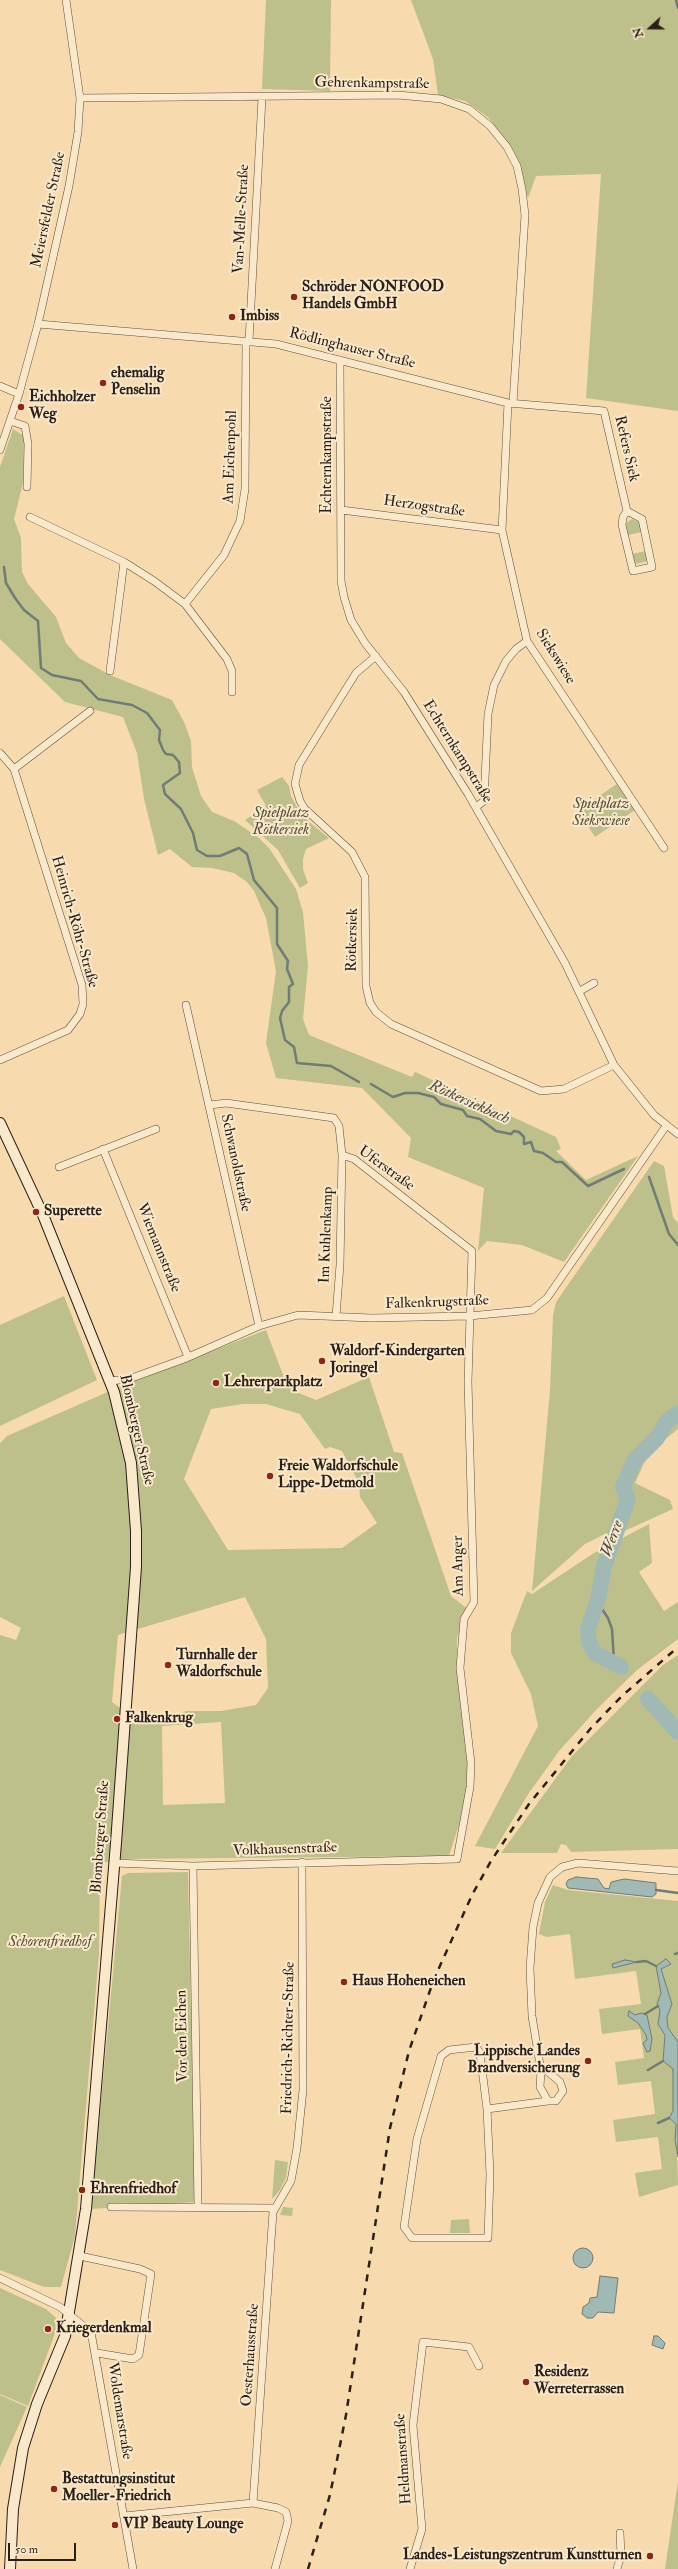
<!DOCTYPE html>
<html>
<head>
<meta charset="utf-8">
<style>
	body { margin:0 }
	#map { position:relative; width:678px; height:2569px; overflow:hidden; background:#f7dbae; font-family:"IM FELL Double Pica",serif }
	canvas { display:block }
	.north { position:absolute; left:630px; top:8px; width:40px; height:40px; -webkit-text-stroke:3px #fae8ca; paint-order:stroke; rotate:249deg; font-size:11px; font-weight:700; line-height:16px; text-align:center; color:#2a1f19 }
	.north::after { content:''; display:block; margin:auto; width:14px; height:18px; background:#2a1f19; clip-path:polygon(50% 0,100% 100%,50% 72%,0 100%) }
	.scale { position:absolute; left:8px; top:2543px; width:68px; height:18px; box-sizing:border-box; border:2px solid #2a1f19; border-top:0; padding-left:5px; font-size:12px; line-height:14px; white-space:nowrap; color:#2a1f19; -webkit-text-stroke:3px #fae8ca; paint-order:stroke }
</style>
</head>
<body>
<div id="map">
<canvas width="678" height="2569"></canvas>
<div class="north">N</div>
<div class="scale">50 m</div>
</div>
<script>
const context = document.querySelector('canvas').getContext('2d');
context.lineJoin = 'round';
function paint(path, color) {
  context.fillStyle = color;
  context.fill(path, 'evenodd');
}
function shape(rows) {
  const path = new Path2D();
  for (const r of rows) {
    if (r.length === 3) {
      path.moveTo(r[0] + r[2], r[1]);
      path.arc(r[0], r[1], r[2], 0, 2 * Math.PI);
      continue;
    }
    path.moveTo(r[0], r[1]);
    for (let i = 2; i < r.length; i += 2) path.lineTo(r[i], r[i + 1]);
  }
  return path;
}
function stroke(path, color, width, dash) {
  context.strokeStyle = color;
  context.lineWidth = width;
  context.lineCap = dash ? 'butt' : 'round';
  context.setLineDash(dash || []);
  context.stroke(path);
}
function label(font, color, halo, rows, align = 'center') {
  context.font = font + ' "IM FELL Double Pica",serif';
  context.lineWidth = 4;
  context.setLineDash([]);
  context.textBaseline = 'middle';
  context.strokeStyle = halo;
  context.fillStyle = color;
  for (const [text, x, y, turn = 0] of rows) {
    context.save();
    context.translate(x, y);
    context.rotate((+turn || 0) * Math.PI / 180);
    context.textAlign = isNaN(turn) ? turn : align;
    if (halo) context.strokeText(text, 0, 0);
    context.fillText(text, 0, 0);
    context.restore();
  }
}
paint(shape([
	[266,0,331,0,330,91,262,89],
	[411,0,678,0,678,411,586,398,601,174,536,176,528,198,514,152,489,118,465,101,438,95,433,59],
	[13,429,24,436,23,483,14,519,21,538,22,572,28,584,56,617,66,643,79,658,110,675,172,700,184,722,191,741,192,767,201,796,212,812,234,821,258,837,269,848,296,889,303,912,308,966,303,1019,309,1035,412,1077,415,1072,556,1137,561,1149,556,1151,586,1180,638,1156,564,1262,522,1245,487,1241,478,1251,484,1188,408,1157,411,1138,362,1088,276,1078,266,1043,276,971,266,918,254,891,247,882,234,873,212,868,192,867,170,849,158,855,144,799,137,753,123,717,65,702,0,639,0,467],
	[632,519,640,523,642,532,628,535,626,523],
	[646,551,648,561,635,564,632,554],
	[282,777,289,786,291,796,297,807,309,822,329,838,306,849,303,859,303,869,308,883,300,888,278,850,245,820,266,806,257,790],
	[617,784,635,810,595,837,578,810],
	[654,1161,664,1166,673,1217,678,1223,678,1429,649,1452,635,1483,670,1500,673,1509,620,1533,636,1495,623,1507,613,1530,585,1544,532,1591,550,1390,553,1316,556,1302],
	[64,1296,97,1380,0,1426,0,1325],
	[266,1330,285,1380,294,1391,316,1400,369,1377,394,1452,402,1453,451,1596,469,1610,457,1637,457,1661,468,1764,467,1787,463,1812,449,1856,125,1859,100,1863,99,1953,75,2236,61,2287,44,2287,0,2270,0,1635,16,1640,21,1628,0,1617,0,1443,7,1436,119,1387],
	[243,1404,266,1404,300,1414,325,1449,330,1447,342,1451,359,1483,360,1497,377,1523,342,1548,228,1550,184,1479,211,1409],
	[245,1597,266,1639,268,1688,256,1705,221,1711,186,1711,168,1720,138,1722,112,1702,118,1635],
	[221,1722,225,1803,163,1805,162,1726],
	[649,1524,652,1563,639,1572,664,1611,678,1602,678,1639,637,1670,598,1708,559,1751,529,1793,495,1849,475,1846,538,1726,531,1694,511,1653,511,1633,527,1591,532,1594,594,1553],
	[678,1655,678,1849,571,1852,566,1845,561,1844,557,1853,501,1853,572,1756,663,1665],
	[188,1872,195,2202,91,2209,122,1876,128,1873],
	[553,1885,568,1890,678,1901,678,2042,668,2028,667,2017,672,2004,661,1969,670,1964,656,1966,661,1993,657,2004,660,2010,659,2024,665,2035,663,2061,674,2069,673,2111,669,2118,676,2124,678,2185,639,2197,635,2173,662,2169,658,2137,616,2142,613,2120,655,2114,651,2081,618,2085,615,2062,644,2058,640,2029,602,2034,599,2009,641,2004,636,1971,575,1979,570,1934,547,1937,539,1934,545,1902],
	[275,2160,288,2162,286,2178,280,2190,272,2199],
	[283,2207,293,2208,292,2216,280,2215],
	[469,2219,470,2233,450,2233,451,2220],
	[0,2288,46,2309,56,2318,57,2328,28,2406,0,2394],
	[0,2395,27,2407,0,2467],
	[678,2481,678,2569,665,2569]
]), '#bdc08a');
const water = shape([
	[576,1877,598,1879,604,1888,609,1889,611,1882,624,1879,656,1883,656,1894,652,1897,568,1888,566,1884,568,1880,576,1877],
	[666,1959,671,1964,661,1969,672,2004,667,2017,668,2028,678,2042,678,2157,675,2140,676,2124,669,2118,673,2111,673,2069,663,2061,665,2035,658,2024,660,2010,657,2004,661,1993,656,1966,666,1959],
	[625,1960,637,1962,613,1968,612,1964,625,1960],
	[629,2011,635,2015,641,2013,647,2015,652,2039,650,2051,647,2052,643,2043,647,2040,646,2035,638,2023,628,2016,629,2011],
	[583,2258,10],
	[600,2276,618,2278,614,2313,598,2312,593,2318,587,2318,582,2314,583,2307,589,2303,590,2298,597,2297,600,2276],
	[654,2336,658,2336,665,2343,663,2349,652,2345,654,2336]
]);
paint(water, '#a1b9b5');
stroke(water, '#717b77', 1);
stroke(shape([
	[676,0,678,8],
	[4,567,6,583,15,598,24,610,38,621,41,668,52,675,81,681,98,699,132,705,147,713,160,730,159,740,163,750,166,754,173,755,179,762,180,773,163,785,165,794,181,809,193,833,197,850,207,856,220,856,239,848,247,854,254,880,277,908,277,944,288,961,287,969,293,984,289,987,289,1002,282,1011,280,1018,285,1040,294,1047,297,1063,331,1066,359,1082],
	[371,1084,393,1097,405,1093,418,1093,434,1097,441,1104,463,1110,467,1116,480,1119,496,1131,511,1134,514,1131,519,1132,524,1137,524,1144,531,1142,534,1151,543,1153,556,1162,562,1162,588,1186,624,1169],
	[649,1177,669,1234,678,1245],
	[597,1602,608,1618,612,1629,614,1662],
	[656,1890,678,1893],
	[675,1954,678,1953],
	[637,1962,646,1961,656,1966],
	[645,2014,658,2006],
	[648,2070,663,2061],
	[658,2123,669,2118]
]), '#717b77', 2.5);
stroke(shape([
	[621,1667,595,1653,589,1643,588,1629,598,1599,604,1566,628,1499,623,1487,634,1461,657,1438,667,1421,678,1413],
	[648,1699,678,1732]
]), '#a1b9b5', 16);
const street = shape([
	[80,98,398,95,441,99,469,109,490,126,507,147,517,166,522,189,525,215,513,403],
	[38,324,276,344,508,403,604,411,627,511],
	[249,341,262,98],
	[340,360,341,581,344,597,351,620,365,643,404,692,468,794,565,963,614,1065,654,1115,678,1134],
	[0,386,19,394],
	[508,403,502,530,527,641,664,848],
	[10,421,25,426,28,444,27,487],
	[0,450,19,394,38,324,69,186,78,132,80,98,66,0],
	[341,510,502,530],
	[627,511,642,519,652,567,633,571,622,525,623,517,627,511],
	[30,517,124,562,154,581,185,604,227,659,232,671,232,692],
	[185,604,224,555,240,521,245,489,246,341],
	[376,656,356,673,341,697,299,765,295,784,300,801,305,809,352,852,365,877,366,986,370,1003,376,1012,391,1024,541,1091,564,1089,614,1065],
	[110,671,124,562],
	[0,753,14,769,71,950,82,985,83,1004,80,1014,68,1030,0,1060],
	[14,769,90,711],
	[476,807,484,801,488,714,494,685,506,661,516,649,527,641],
	[580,991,594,983],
	[186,1005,259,1326],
	[103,1149,188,1357],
	[59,1167,156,1129],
	[336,1316,340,1265,342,1155],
	[110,1381,129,1379,184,1359,259,1326,298,1315,372,1318,469,1316,532,1310,547,1298,666,1126],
	[114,1863,193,1866,457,1859,470,1787,471,1763,460,1668,464,1619,474,1602,468,1382,472,1251,354,1159,342,1155,339,1126,334,1118,226,1103,210,1105],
	[193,1866,198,2206],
	[476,2047,480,2053,487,2109,490,2174,488,2238,412,2238,404,2227,417,2139,441,2056,449,2050,476,2047],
	[541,2071,547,2071,560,2082,563,2091,556,2101,548,2101,540,2087,541,2071,532,2016,530,1968,533,1927,538,1903,550,1877,562,1867,578,1863,678,1871],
	[487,2109,548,2101],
	[111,2207,274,2208],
	[80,2256,140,2269,151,2274,139,2355,133,2359,97,2353],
	[0,2278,60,2307,91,2332,133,2569],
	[253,2503,273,2212,291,2181,297,2148,303,2090,302,1862],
	[124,2516,253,2503,278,2508,286,2512,288,2521,275,2569],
	[410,2569,422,2529,413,2425,423,2342,469,2347,479,2366],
	[617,2569,621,2555,620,2533]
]);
const secondary = shape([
	[0,1123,43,1215,114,1392,131,1463,136,1531,136,1567,116,1843,86,2209,65,2336,37,2404,23,2448,13,2509,10,2569]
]);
stroke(street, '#5d4e3e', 8);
stroke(secondary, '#2a1f19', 12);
stroke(street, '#fae8ca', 7);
stroke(secondary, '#fae8ca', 10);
stroke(shape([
	[308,2569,330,2495,346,2415,390,2128,409,2051,434,1979,472,1895,491,1861,529,1804,591,1728,622,1696,678,1647]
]), '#2a1f19', 2.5, [7, 7]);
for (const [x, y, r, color] of [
	[294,297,4,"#8f2418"],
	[232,317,4,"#8f2418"],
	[103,383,4,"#8f2418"],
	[21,407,4,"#8f2418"],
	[36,1212,4,"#8f2418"],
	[322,1361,4,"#8f2418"],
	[216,1383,4,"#8f2418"],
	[270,1476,4,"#8f2418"],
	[168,1665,4,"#8f2418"],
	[117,1719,4,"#8f2418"],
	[344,1982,4,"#8f2418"],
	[588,2061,4,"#8f2418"],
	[82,2190,4,"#8f2418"],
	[48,2329,4,"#8f2418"],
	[526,2382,4,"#8f2418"],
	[54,2489,4,"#8f2418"],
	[115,2525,4,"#8f2418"],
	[650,2556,4,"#8f2418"]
]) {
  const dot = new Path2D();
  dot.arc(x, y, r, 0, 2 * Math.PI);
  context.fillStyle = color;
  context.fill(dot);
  stroke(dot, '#fae8ca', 1.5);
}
label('15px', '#2a1f19', '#fae8ca', [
	["Gehrenkampstraße",372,84,1],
	["Meiersfelder Straße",49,210,-78],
	["Van-Melle-Straße",242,219,-87],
	["Rödlinghauser Straße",352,349,14],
	["Refers Siek",626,449,77],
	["Echternkampstraße",328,455,-90],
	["Am Eichenpohl",231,457,-88],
	["Herzogstraße",424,507,8],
	["Siekswiese",555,657,58],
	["Echternkampstraße",457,752,58],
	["Heinrich-Röhr-Straße",74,922,74],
	["Rötkersiek",353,940,-89],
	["Schwanoldstraße",235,1163,78],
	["Uferstraße",386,1169,36],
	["Im Kuhlenkamp",327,1235,-88],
	["Wiemannstraße",158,1248,68],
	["Falkenkrugstraße",437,1303,-2],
	["Blomberger Straße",136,1430,77],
	["Am Anger",459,1566,-91],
	["Blomberger Straße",101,1837,-86],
	["Volkhausenstraße",285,1850,-2],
	["Vor den Eichen",183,2036,-91],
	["Friedrich-Richter-Straße",289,2038,-89],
	["Oesterhausstraße",251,2355,-86],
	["Woldemarstraße",119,2411,81],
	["Heldmanstraße",404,2459,-94]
]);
label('bold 15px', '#2a1f19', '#fae8ca', [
	["Schröder NONFOOD",302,288],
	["Handels GmbH",302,305],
	["Imbiss",240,317],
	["ehemalig",111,374],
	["Penselin",111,391],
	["Eichholzer",29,398],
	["Weg",29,415],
	["Superette",44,1212],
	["Waldorf-Kindergarten",330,1352],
	["Joringel",330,1369],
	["Lehrerparkplatz",224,1383],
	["Freie Waldorfschule",278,1467],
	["Lippe-Detmold",278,1484],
	["Turnhalle der",176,1656],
	["Waldorfschule",176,1673],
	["Falkenkrug",125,1719],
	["Haus Hoheneichen",352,1982],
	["Lippische Landes",580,2052,"right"],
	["Brandversicherung",580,2069,"right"],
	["Ehrenfriedhof",90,2190],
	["Kriegerdenkmal",56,2329],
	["Residenz",534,2373],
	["Werreterrassen",534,2390],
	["Bestattungsinstitut",62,2480],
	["Moeller-Friedrich",62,2497],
	["VIP Beauty Lounge",123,2525],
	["Landes-Leistungszentrum Kunstturnen",642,2556,"right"]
], 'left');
label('italic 15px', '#564f3b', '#fae8ca', [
	["Spielplatz",601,805],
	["Siekswiese",601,822],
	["Spielplatz",281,814],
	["Rötkersiek",281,831],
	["Schorenfriedhof",50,1943]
]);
label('italic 16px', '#4e4d48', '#fae8ca', [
	["Rötkersiekbach",469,1103,24],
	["Werre",613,1539,-70]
]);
</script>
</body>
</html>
